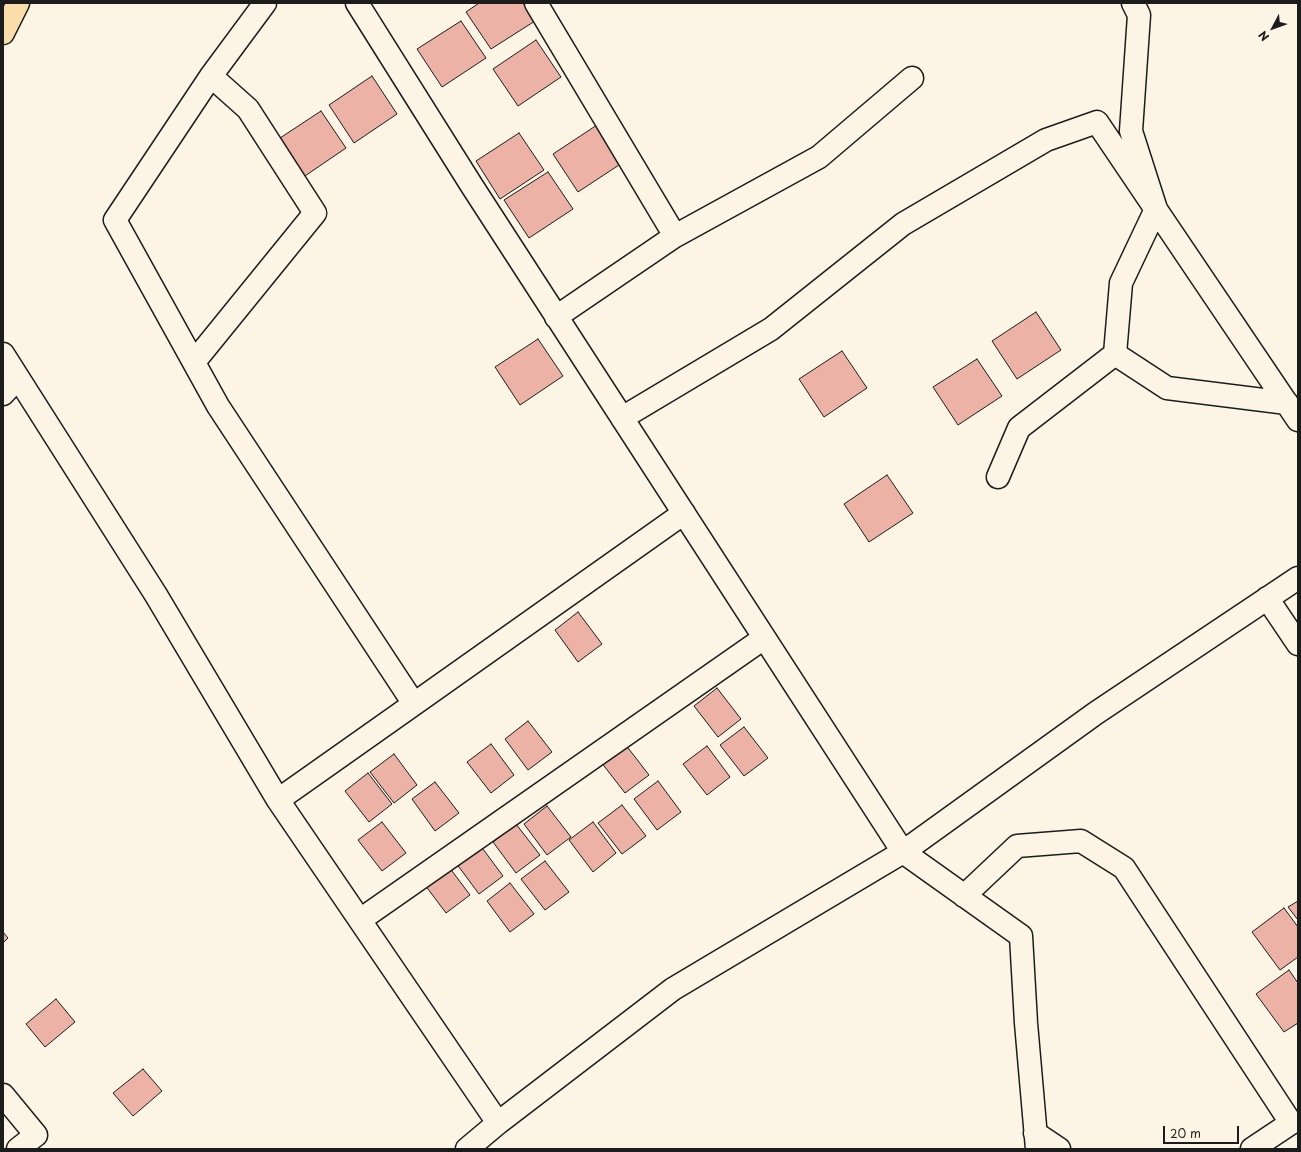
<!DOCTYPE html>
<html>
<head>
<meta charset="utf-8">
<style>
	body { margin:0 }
	#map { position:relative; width:1301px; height:1152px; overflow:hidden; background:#fcf5e5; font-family:"Playpen Sans",sans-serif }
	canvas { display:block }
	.frame { position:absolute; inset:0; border:4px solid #1c1c1c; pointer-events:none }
	.north { position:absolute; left:1253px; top:8px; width:40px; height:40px; -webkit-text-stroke:3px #fcf5e5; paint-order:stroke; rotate:229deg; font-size:11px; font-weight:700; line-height:16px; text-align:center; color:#1c1c1c }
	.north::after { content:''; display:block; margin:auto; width:14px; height:18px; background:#1c1c1c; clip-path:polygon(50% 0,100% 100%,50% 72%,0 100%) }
	.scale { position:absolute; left:1163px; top:1126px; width:76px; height:18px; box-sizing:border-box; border:2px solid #1c1c1c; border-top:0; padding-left:5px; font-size:12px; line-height:14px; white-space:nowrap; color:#1c1c1c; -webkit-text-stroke:3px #fcf5e5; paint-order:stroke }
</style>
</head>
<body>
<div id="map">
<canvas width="1301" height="1152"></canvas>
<div class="frame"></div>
<div class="north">N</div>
<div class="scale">20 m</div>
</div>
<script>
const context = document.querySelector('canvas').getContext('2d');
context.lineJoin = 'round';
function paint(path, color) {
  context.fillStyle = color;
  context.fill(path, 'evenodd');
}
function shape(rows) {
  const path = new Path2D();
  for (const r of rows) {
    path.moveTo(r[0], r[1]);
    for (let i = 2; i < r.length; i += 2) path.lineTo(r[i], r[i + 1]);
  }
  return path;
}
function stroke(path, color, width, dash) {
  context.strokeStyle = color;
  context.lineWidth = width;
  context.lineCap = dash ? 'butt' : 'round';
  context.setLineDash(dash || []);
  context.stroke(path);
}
const building = shape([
	[479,3,523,3,535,21,491,49,466,12,479,3],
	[461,21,486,58,442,87,417,49,461,21],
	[536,40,561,77,518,106,493,69,536,40],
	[372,76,397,114,354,143,329,105,372,76],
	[321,111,346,148,302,178,277,140,321,111],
	[597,125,622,163,578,192,553,154,597,125],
	[519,133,544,170,500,199,476,161,519,133],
	[548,172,573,209,529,238,504,200,548,172],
	[1036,312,1061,350,1017,379,992,341,1036,312],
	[538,339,563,376,520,405,495,367,538,339],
	[842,351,867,388,824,417,799,379,842,351],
	[977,359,1002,396,958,425,933,387,977,359],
	[887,475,913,513,869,542,844,504,887,475],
	[578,612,602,644,578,662,555,630,578,612],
	[717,688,741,719,718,737,694,706,717,688],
	[528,721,552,752,528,770,505,739,528,721],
	[744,727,768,758,744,776,720,745,744,727],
	[491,744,514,775,491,793,467,762,491,744],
	[625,744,649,775,625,793,601,762,625,744],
	[707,746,730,777,707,795,683,764,707,746],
	[394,754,417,785,394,803,370,772,394,754],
	[368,773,392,804,369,822,345,791,368,773],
	[658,781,681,812,657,830,634,799,658,781],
	[435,782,459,813,435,831,412,799,435,782],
	[622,805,646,836,622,854,598,823,622,805],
	[547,806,571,837,547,855,524,824,547,806],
	[382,822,406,853,382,871,358,840,382,822],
	[593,822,616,853,593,872,569,840,593,822],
	[516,824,540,855,516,873,493,842,516,824],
	[480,845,503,876,479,894,456,863,480,845],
	[545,861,569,892,545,910,521,879,545,861],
	[446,863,470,895,446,913,422,881,446,863],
	[510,883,534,914,510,932,487,901,510,883],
	[1298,901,1298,920,1288,907,1298,901],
	[1284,908,1298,927,1298,957,1280,970,1252,932,1284,908],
	[3,932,8,938,3,943,3,932],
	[1289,970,1298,983,1298,1023,1284,1032,1256,994,1289,970],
	[56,999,75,1022,45,1047,26,1024,56,999],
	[143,1069,162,1091,133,1116,113,1093,143,1069]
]);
paint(building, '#ebb2a5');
stroke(building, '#1c1c1c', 1);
const minor = shape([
	[265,3,211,76,115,220,218,406,414,704,278,800,498,1123,467,1149],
	[357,3,472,186,903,852,673,989,498,1123],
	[536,3,675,236],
	[556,317,675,236,819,157,912,78],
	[3,354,156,595,278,800],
	[1115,354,1121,283,1156,209,1131,131,1139,15,1133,3],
	[194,362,315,213,248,109,211,76],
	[3,394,18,378],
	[622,418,771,329,903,224,1046,140,1097,122,1298,420],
	[998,477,1019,428,1115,354,1167,388,1287,403],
	[1267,598,1298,644],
	[414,704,684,513],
	[964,896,1017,846,1081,841,1124,868,1291,1123,1252,1149],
	[360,920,764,638],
	[3,1095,36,1135,18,1149],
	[1035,1133,1059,1149],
	[1037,1149,1026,1023,1021,936,903,852,1096,713,1298,578]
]);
const trunk = shape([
	[3,33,18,3]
]);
stroke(minor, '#1c1c1c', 25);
stroke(trunk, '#1c1c1c', 25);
stroke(minor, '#fcf5e5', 22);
stroke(trunk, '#faddab', 22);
</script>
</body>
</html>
